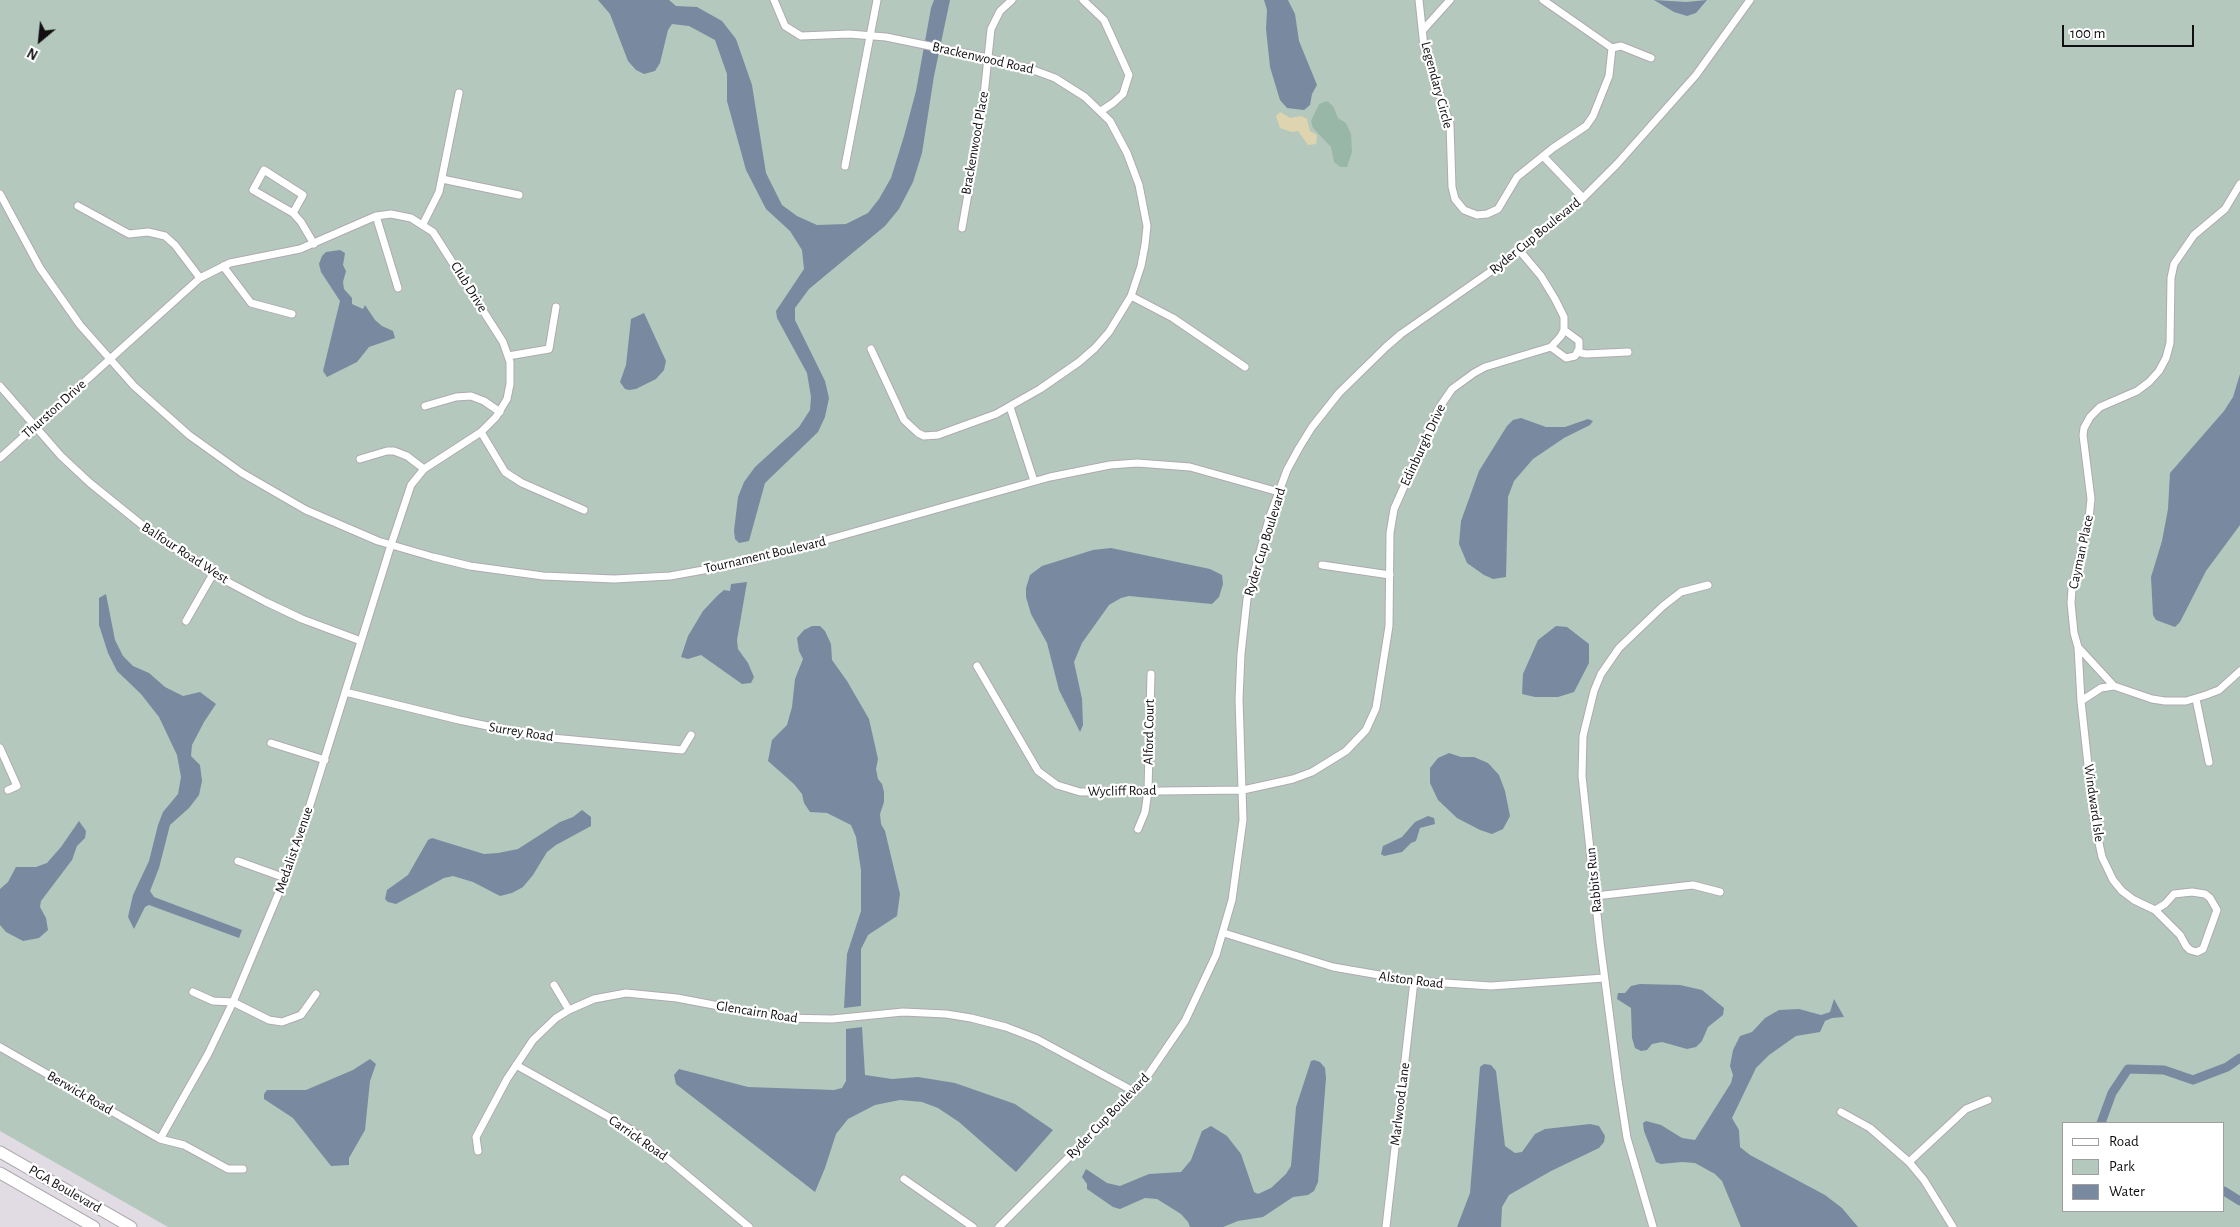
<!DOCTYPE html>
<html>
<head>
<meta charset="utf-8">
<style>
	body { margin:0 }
	#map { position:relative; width:2240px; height:1227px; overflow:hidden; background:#e1dce4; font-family:"Alegreya Sans",sans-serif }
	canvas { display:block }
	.legend { position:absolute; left:2062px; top:1122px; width:162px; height:90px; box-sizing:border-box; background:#fff; border:1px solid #a09fa0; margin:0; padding:6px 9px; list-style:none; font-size:15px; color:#110f12 }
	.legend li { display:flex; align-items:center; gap:10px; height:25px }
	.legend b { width:25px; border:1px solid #a09fa0 }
	.north { position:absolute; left:15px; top:15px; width:50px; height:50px; -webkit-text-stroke:4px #fff; paint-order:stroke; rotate:208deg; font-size:14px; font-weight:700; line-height:20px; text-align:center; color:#110f12 }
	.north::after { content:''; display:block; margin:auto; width:18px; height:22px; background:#110f12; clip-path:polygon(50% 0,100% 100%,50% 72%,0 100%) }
	.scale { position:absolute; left:2062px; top:25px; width:132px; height:22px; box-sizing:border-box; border:2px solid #110f12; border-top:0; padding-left:6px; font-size:15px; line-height:18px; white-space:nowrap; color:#110f12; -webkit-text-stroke:4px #fff; paint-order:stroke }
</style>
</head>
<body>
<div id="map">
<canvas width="2240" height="1227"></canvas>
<ul class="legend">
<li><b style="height:6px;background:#fff"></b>Road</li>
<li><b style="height:14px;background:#b4c8bd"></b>Park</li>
<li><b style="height:14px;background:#7989a0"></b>Water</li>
</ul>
<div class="north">N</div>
<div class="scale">100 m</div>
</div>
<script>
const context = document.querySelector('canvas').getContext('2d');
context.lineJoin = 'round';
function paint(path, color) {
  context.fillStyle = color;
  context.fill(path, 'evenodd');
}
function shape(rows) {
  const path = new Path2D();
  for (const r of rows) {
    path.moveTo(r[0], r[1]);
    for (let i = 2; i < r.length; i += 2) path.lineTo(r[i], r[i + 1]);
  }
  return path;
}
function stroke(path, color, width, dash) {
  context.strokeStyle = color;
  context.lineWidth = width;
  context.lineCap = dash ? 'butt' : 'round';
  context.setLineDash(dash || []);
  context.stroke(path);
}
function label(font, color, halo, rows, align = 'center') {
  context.font = font + ' "Alegreya Sans",sans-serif';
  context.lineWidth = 4.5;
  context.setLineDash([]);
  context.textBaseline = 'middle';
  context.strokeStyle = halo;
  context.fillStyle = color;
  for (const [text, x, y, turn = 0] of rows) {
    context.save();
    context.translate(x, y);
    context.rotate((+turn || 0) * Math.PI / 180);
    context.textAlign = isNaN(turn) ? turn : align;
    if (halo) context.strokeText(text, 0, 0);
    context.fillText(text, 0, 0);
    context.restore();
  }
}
paint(shape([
	[0,0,2240,0,2240,1227,168,1227,0,1131],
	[2064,1123,2224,1123,2224,1211,2064,1211]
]), '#b4c8bd');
paint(shape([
	[1327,101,1333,106,1338,118,1346,123,1351,134,1352,152,1347,167,1340,167,1334,162,1331,147,1313,128,1311,121,1319,104]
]), '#99b7a7');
paint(shape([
	[1280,112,1290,118,1301,116,1307,119,1310,131,1317,135,1316,144,1308,145,1298,131,1292,132,1280,128,1276,116]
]), '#ded5b0');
paint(shape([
	[598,0,669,0,676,6,697,7,722,21,736,39,752,85,766,173,782,205,797,216,817,225,846,224,868,213,879,199,891,178,904,136,916,91,931,8,934,0,950,0,934,76,922,153,913,182,899,209,885,226,809,289,795,308,795,320,825,381,829,398,825,417,818,432,765,483,749,541,739,543,735,539,734,531,738,497,744,482,755,467,799,427,810,410,811,397,807,373,777,318,776,311,804,269,802,250,790,231,766,209,746,170,727,101,727,74,715,40,689,26,672,24,668,30,660,63,655,71,644,74,636,70,628,61,610,14],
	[1264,0,1288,0,1295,14,1299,41,1317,85,1312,94,1310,105,1304,110,1287,108,1280,100,1270,67,1266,29,1267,10],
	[1654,0,1686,2,1707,0,1696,13,1687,16,1674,12],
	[340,250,345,253,343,265,346,271,343,282,344,289,352,298,352,304,363,309,365,305,375,320,382,326,393,331,395,338,369,347,357,362,327,377,323,371,340,301,321,272,319,264,322,256,326,252],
	[644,313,666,361,664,370,656,379,636,389,629,390,625,389,620,382,626,365,631,319],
	[2240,374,2240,525,2206,571,2180,622,2175,627,2156,620,2153,615,2151,577,2162,541,2168,509,2170,473,2224,411,2233,397],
	[1521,418,1546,427,1565,427,1588,419,1593,421,1590,425,1564,438,1533,459,1514,481,1508,497,1506,577,1493,579,1484,575,1467,563,1459,544,1461,521,1479,471,1507,426,1513,420],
	[1111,548,1210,569,1222,575,1223,584,1219,597,1212,604,1129,596,1121,598,1109,605,1082,643,1074,662,1082,699,1083,725,1080,732,1059,690,1047,643,1031,614,1026,597,1026,588,1030,575,1042,566,1093,550],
	[747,582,737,640,738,649,748,663,754,677,751,683,742,684,701,655,688,659,681,657,688,636,703,611,717,596,724,590,730,591,731,584],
	[106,594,115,640,123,656,133,666,149,673,165,687,183,696,200,692,216,704,204,722,192,745,191,756,200,765,202,781,199,795,189,808,170,825,159,868,150,891,154,897,242,930,239,938,149,905,145,907,134,929,128,917,133,895,149,861,158,825,163,812,178,794,181,777,177,755,159,717,141,694,117,671,108,653,99,625,99,598],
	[812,626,820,626,825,631,831,644,832,660,847,681,869,719,878,759,876,769,878,779,882,784,884,792,884,802,880,814,881,824,885,831,900,894,897,916,868,935,861,949,861,1006,844,1008,847,954,861,911,861,870,856,837,851,825,827,813,810,812,804,803,802,794,794,784,768,761,772,740,787,725,792,707,795,679,803,659,799,651,797,638,804,630],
	[1556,626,1567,627,1589,644,1589,663,1574,692,1558,697,1535,697,1522,694,1523,674,1538,640],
	[1449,753,1461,757,1474,757,1488,763,1499,775,1505,791,1510,816,1503,829,1492,834,1480,830,1457,818,1438,800,1430,783,1430,768,1438,758],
	[582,810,591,817,591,826,556,845,547,852,533,875,523,887,512,893,500,896,473,882,453,876,444,878,396,904,388,902,385,899,387,890,408,875,428,840,432,838,484,854,498,853,518,849,560,822,573,817],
	[1428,816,1434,818,1435,824,1420,828,1416,841,1411,843,1402,852,1384,856,1381,854,1383,846,1402,837,1415,822],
	[79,821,86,831,85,838,77,846,72,860,41,901,40,907,46,918,48,930,39,938,23,941,6,932,0,925,0,889,8,882,16,867,36,867,47,863,61,847],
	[1640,984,1680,985,1702,990,1724,1008,1723,1015,1708,1027,1702,1041,1696,1047,1687,1049,1662,1042,1652,1044,1647,1050,1641,1051,1635,1048,1632,1038,1631,1008,1617,999,1618,993,1625,993,1631,986],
	[1834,999,1844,1017,1832,1018,1825,1021,1820,1032,1796,1036,1769,1055,1756,1068,1732,1118,1739,1130,1740,1147,1750,1155,1825,1195,1842,1208,1858,1227,1741,1227,1722,1181,1715,1174,1695,1163,1682,1162,1661,1164,1656,1162,1644,1131,1643,1123,1646,1121,1661,1125,1682,1138,1695,1140,1731,1083,1733,1075,1730,1066,1733,1050,1740,1036,1752,1032,1765,1018,1779,1010,1799,1009,1821,1015,1830,1012],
	[862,1027,865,1075,892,1079,918,1077,955,1083,1015,1104,1053,1130,1016,1172,959,1122,938,1108,922,1102,900,1100,875,1105,848,1119,836,1134,825,1168,815,1192,676,1084,674,1075,679,1069,748,1087,834,1090,842,1088,846,1081,846,1029],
	[370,1059,376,1064,370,1081,365,1130,349,1158,349,1165,331,1166,293,1118,264,1099,264,1094,267,1090,306,1090,353,1070],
	[1314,1060,1320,1062,1325,1068,1326,1078,1318,1182,1314,1191,1308,1195,1293,1197,1263,1217,1238,1221,1223,1227,1190,1227,1188,1222,1181,1214,1157,1199,1145,1198,1120,1209,1113,1207,1087,1189,1087,1184,1082,1177,1086,1169,1107,1183,1120,1186,1149,1174,1181,1172,1191,1160,1202,1131,1211,1126,1227,1136,1241,1154,1254,1192,1258,1194,1271,1188,1286,1174,1291,1166,1296,1107,1311,1061],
	[1484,1064,1491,1065,1496,1071,1505,1146,1515,1153,1522,1152,1535,1134,1545,1129,1590,1124,1599,1126,1605,1136,1604,1142,1599,1148,1551,1171,1509,1195,1502,1207,1501,1227,1457,1227,1470,1193,1480,1067]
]), '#7989a0');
stroke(shape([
	[2101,1123,2112,1093,2128,1069,2164,1070,2193,1080,2227,1067,2240,1058],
	[2224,1191,2240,1201]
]), '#7989a0', 9);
const minor = shape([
	[774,0,785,26,801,36,849,34,886,37,988,58,1028,68,1055,78,1085,97,1110,121,1127,153,1139,185,1147,226,1145,245,1141,266,1131,296,1109,332,1095,348,1079,362,1040,389,996,414,938,435,924,436,918,433,904,420,871,349],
	[1083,0,1104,20,1129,75,1123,94,1113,103,1101,111],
	[1419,0,1424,47,1450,124,1452,187,1455,199,1464,210,1477,215,1487,214,1498,209,1517,177,1553,148,1586,126,1593,116,1609,76,1612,48,1543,0],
	[1423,30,1450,0],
	[1612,48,1621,46,1651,58],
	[1543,156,1583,198],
	[845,166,877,0],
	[442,179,519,195],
	[2240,184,2225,209,2194,235,2174,264,2171,278,2170,343,2166,358,2159,371,2149,382,2137,391,2100,407,2090,417,2084,428,2083,435,2091,499,2089,518,2072,589,2071,603,2074,633,2078,647,2114,686,2152,699,2165,701,2186,701,2206,695,2219,690,2240,671],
	[0,194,40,268,80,325,134,386,189,435,242,473,306,510,378,541,433,557,470,566,543,576,614,579,670,576,748,562,1050,477,1110,465,1137,463,1190,467,1279,492],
	[78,206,129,234,148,232,165,236,175,245,200,278],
	[293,213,253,190,264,170,303,195,293,213,301,222,314,244],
	[376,216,398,288],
	[423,224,439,192,459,93],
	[962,228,982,114,991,29,1000,11,1012,0],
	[223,266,251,303,292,314],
	[1131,296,1173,318,1245,367],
	[1551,347,1566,358,1575,356,1579,349,1579,341,1564,330],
	[1577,352,1586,354,1628,352],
	[508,356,549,349,556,307],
	[0,386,61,456,90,483,152,533,213,574,266,602,302,619,361,641],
	[425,406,456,397,471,396,484,401,500,412],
	[1010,407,1034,481],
	[481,432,505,472,511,476,522,483,584,510],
	[0,458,200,278,230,263,300,249,376,216,391,214,411,218,433,232,503,342,510,362,510,384,507,399,496,417,481,432,424,469,411,485,391,545,305,821,285,878,233,1002,208,1054,160,1139],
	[360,459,387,451,394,451,407,456,424,469],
	[1322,565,1390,575],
	[186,621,213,574],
	[2078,647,2081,701,2094,820,2102,857,2113,880,2122,891,2134,900,2155,910],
	[977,666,1038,771,1057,785,1080,792,1243,790,1293,779,1312,772,1346,751,1366,730,1376,708,1389,626,1390,533,1394,509,1439,408,1452,389,1474,373,1485,367,1551,347,1561,336,1564,330,1564,317,1555,299,1541,276,1520,251],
	[345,692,459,720,541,737,682,750,691,735],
	[2196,699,2209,762],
	[2081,701,2101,688,2114,686],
	[271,743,325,760],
	[0,748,17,786,8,790],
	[1138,829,1145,812,1148,791,1151,674],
	[238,861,285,878],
	[2192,892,2205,894,2210,898,2217,910,2203,949,2197,952,2190,950,2186,946,2180,935,2155,910,2165,904,2174,894,2192,892],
	[1595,896,1693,885,1720,892],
	[1224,933,1333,967,1414,981,1491,986,1604,978],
	[554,985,569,1010],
	[193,992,213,1001,233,1002,269,1020,282,1022,301,1015,316,994],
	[0,1047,160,1139,184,1145,228,1169,243,1169],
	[516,1065,625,1126,645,1140,749,1227],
	[1841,1112,1870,1128,1909,1162,1924,1180,1953,1227],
	[478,1151,476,1137,507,1079,533,1040,556,1018,569,1010,594,999,626,993,677,998,782,1018,832,1019,903,1012,946,1014,971,1018,1006,1027,1037,1039,1135,1092],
	[1909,1162,1966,1109,1988,1100],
	[904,1179,973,1227],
	[999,1227,1142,1084,1185,1021,1216,955,1232,900,1243,820,1239,699,1241,654,1247,599,1269,519,1287,470,1299,448,1312,427,1339,393,1386,347,1401,334,1520,251,1583,198,1617,164,1696,75,1750,0],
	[1386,1227,1414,981],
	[1653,1227,1627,1138,1618,1080,1600,942,1582,776,1583,736,1594,691,1601,674,1619,648,1663,606,1681,592,1708,585]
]);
const primary = shape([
	[0,1152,131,1227],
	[0,1173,94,1227]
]);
stroke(minor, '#afaab1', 9);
stroke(primary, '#afaab1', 13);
stroke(minor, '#fff', 7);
stroke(primary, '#fff', 11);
label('14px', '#110f12', '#fff', [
	["Brackenwood Road",983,58,13],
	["Legendary Circle",1437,85,75],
	["Brackenwood Place",975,143,-80],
	["Ryder Cup Boulevard",1535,236,-39],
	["Club Drive",469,287,58],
	["Thurston Drive",54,409,-42],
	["Edinburgh Drive",1423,445,-65],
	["Ryder Cup Boulevard",1265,542,-73],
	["Cayman Place",2081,552,-78],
	["Balfour Road West",185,553,33],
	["Tournament Boulevard",765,555,-13],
	["Surrey Road",521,732,9],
	["Alford Court",1149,732,-89],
	["Wycliff Road",1122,791,-1],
	["Windward Isle",2094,803,82],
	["Medalist Avenue",294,850,-71],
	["Rabbits Run",1594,880,-96],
	["Alston Road",1411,980,7],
	["Glencairn Road",757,1012,9],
	["Berwick Road",80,1093,30],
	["Marlwood Lane",1400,1104,-83],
	["Ryder Cup Boulevard",1108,1116,-46],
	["Carrick Road",638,1138,35],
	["PGA Boulevard",65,1189,30]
]);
</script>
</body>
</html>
